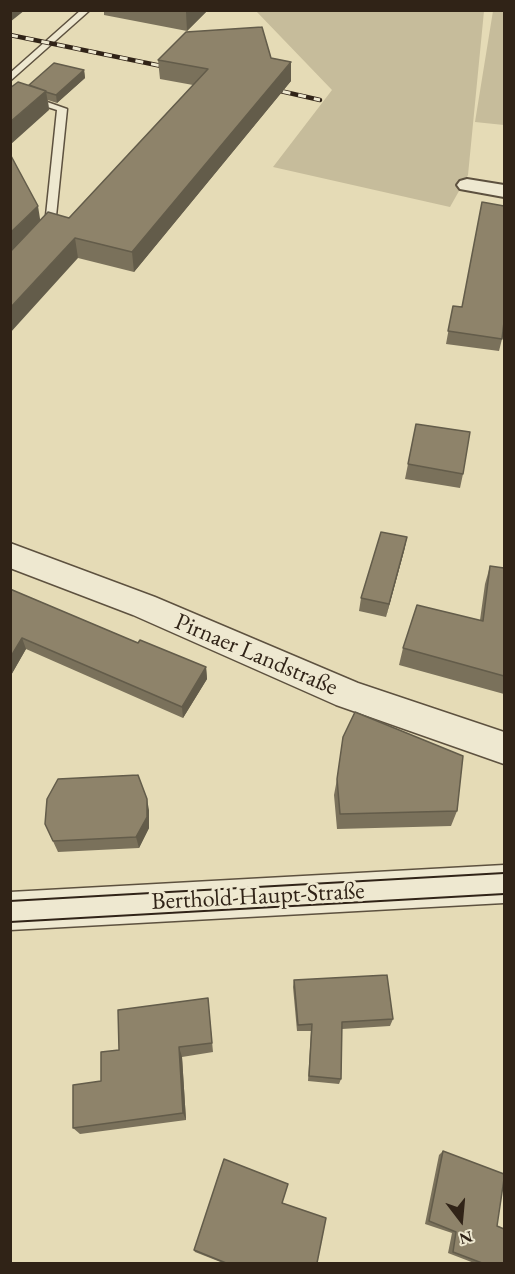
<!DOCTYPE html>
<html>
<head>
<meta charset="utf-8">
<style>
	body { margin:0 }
	#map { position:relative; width:515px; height:1274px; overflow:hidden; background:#e5dbb6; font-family:"EB Garamond",serif }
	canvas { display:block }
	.frame { position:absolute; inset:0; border:12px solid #302317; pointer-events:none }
	.north { position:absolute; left:431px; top:1190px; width:60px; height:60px; -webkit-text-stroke:4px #eee8d0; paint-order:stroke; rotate:164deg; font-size:16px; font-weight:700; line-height:24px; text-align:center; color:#302317 }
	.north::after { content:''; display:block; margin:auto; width:21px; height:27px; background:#302317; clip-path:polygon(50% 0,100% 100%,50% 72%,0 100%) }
</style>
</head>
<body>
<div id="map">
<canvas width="515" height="1274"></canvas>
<div class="frame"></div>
<div class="north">N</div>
</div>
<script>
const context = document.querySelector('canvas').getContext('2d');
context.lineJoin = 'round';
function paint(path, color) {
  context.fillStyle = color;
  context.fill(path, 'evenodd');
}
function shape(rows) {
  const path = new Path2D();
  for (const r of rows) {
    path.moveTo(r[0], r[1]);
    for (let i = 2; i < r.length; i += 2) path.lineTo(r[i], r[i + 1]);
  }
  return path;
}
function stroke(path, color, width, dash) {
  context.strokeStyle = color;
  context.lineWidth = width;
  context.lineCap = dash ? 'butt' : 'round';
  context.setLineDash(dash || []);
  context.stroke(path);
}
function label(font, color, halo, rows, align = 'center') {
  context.font = font + ' "EB Garamond",serif';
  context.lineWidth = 6;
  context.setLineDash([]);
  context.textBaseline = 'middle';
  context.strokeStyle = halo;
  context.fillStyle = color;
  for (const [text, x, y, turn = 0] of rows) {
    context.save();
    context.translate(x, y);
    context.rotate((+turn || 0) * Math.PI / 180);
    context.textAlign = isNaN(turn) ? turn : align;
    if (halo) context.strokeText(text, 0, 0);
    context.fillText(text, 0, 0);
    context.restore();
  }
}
paint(shape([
	[256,11,484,11,468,175,450,207,273,167,332,90],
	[493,11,504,11,504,125,475,122]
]), '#c6bc9b');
const service = shape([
	[81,10,90,10,10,81,10,73,81,10],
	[10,89,67,109,55,226,50,232,46,233,41,230,45,225,57,110,10,95,10,89]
]);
const minor = shape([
	[467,179,504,185,504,197,460,189,457,185,460,181,467,179]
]);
const tertiary = shape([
	[10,543,155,597,358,683,504,732,504,764,336,705,133,615,10,568,10,543],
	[504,865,504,903,10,930,10,892,504,865]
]);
stroke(service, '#5d513f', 3);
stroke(minor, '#5d513f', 4);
stroke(tertiary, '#5d513f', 3);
paint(service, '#eee8d0');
paint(minor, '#eee8d0');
paint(tertiary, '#eee8d0');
stroke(shape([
	[10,901,504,873],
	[10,922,504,894]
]), '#302317', 2);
const rail = shape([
	[10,35,176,69],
	[267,88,320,100]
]);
stroke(rail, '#302317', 4.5);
stroke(rail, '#eee8d0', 3, [8]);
paint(shape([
	[104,10,208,10,187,31,104,15],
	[271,58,291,81,134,272,78,258,40,221,69,218,193,85,160,79,158,60],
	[84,70,85,78,57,103,48,100,49,110,29,85],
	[453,306,502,339,499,351,446,344],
	[408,464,463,474,460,488,405,479],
	[407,537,404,551,386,617,359,611,361,598],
	[490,566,504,568,504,694,399,665,403,648,480,620,485,584],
	[10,589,138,643,206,667,207,679,183,718,26,649,10,677],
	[337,779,457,811,451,826,337,829,334,795],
	[149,810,149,828,139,848,58,852,45,824],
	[294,980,393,1019,390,1026,342,1029,341,1079,339,1084,308,1081,311,1031,297,1031,293,987],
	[209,1009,213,1052,182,1057,186,1120,80,1134,73,1128,101,1081],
	[443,1151,497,1226,504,1263,474,1263,448,1253,452,1233,425,1224,439,1155],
	[282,1204,317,1263,223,1263,195,1252,194,1250]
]), '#7a715b');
paint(shape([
	[10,10,25,10,10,22],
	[188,10,208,10,187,31,186,12],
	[291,62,291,81,134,272,132,252],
	[84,70,85,78,57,103,56,95],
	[46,91,49,110,10,145,10,122],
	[38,206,41,225,10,257,10,233],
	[75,238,78,258,10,333,10,308],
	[407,537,404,551,386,617,389,604],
	[22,638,26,649,10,677,10,658],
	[206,667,207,679,183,718,182,707],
	[147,799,149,810,149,828,139,848,136,837],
	[179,1047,182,1057,186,1120,183,1113]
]), '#635c4a');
const building = shape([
	[262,27,271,58,291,62,132,252,75,238,10,308,10,252,48,212,69,218,208,69,158,60,186,32,262,27],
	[54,63,84,70,56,95,46,92,46,91,29,85,54,63],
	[18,82,46,91,10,122,10,88,18,82],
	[10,154,38,206,10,233,10,154],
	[482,202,504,206,504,322,502,339,448,331,453,306,462,307,482,202],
	[416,424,470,432,463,474,408,464,416,424],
	[381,532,407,537,389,604,361,598,381,532],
	[490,566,504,568,504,676,403,648,417,605,483,621,490,566],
	[10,589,138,643,140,640,206,667,182,707,22,638,10,658,10,589],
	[355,712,463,756,457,811,340,814,337,779,343,737,355,712],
	[138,775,147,799,147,817,136,837,53,841,45,824,47,799,58,779,138,775],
	[387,975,393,1019,342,1022,341,1079,309,1076,312,1024,298,1025,294,980,387,975],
	[208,998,212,1043,179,1047,183,1113,73,1128,73,1085,101,1081,101,1052,119,1050,118,1010,208,998],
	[443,1151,504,1174,504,1179,497,1226,504,1229,504,1263,482,1263,453,1252,456,1232,429,1221,443,1151],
	[224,1159,288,1184,282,1203,326,1218,317,1263,226,1263,194,1250,224,1159]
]);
paint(building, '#8e836a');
stroke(building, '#635c4a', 1.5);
label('24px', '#302317', '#eee8d0', [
	["Pirnaer Landstraße",256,655,23],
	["Berthold-Haupt-Straße",258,897,-3]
]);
</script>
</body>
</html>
